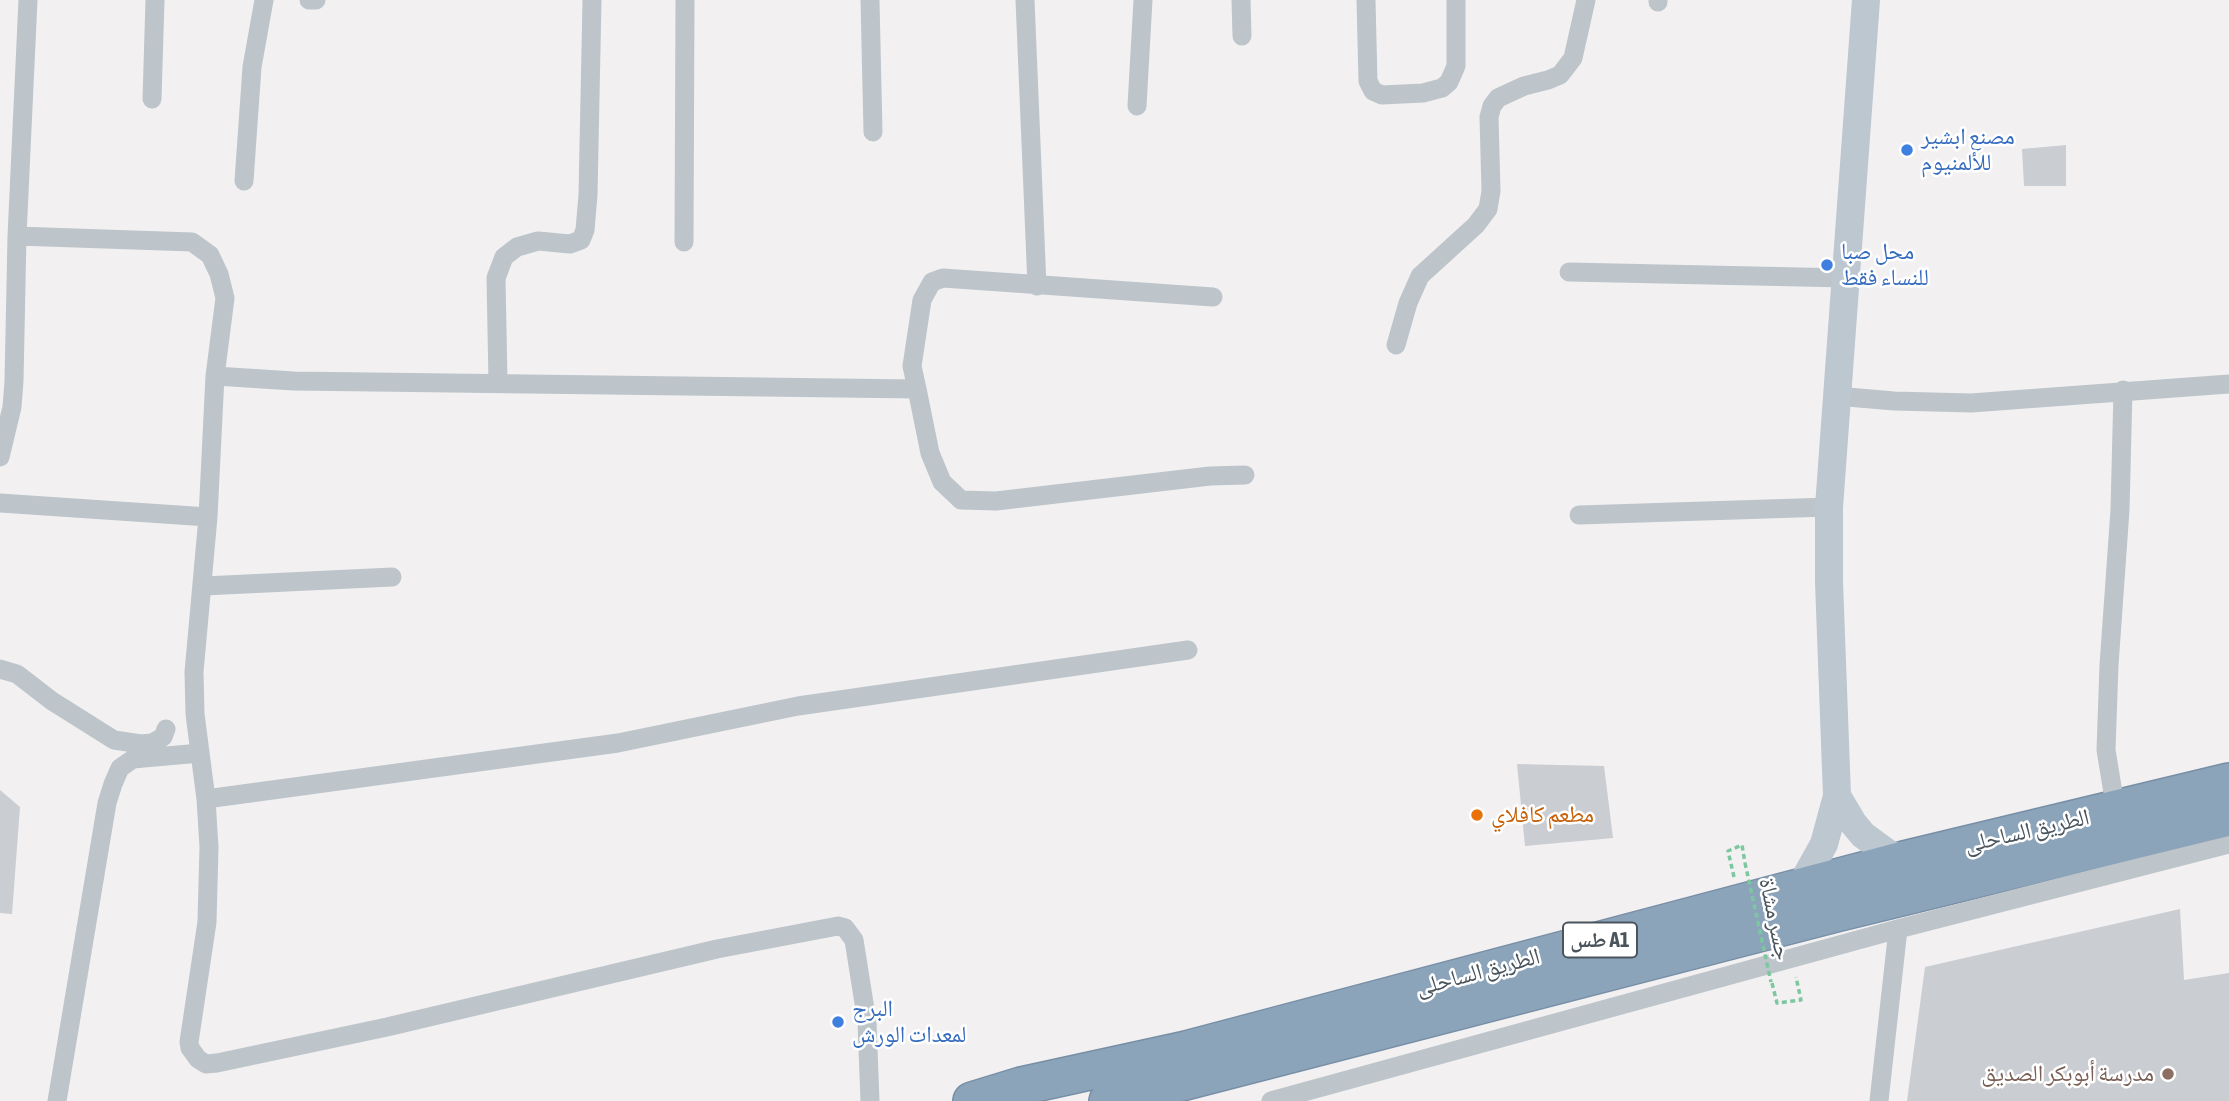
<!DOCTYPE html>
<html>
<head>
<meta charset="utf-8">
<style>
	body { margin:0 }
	canvas { display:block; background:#f2f0f0 }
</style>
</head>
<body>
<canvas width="2229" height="1101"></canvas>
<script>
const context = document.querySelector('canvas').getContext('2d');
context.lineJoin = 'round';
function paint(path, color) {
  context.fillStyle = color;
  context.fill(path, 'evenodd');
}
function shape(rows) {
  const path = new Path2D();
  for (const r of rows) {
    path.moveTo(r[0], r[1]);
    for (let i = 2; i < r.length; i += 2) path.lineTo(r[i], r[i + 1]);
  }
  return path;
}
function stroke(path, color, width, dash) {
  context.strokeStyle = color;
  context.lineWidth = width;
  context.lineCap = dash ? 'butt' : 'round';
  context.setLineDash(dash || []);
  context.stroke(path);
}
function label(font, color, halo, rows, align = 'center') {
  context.font = font + ' "Asap Condensed","Noto Naskh Arabic",sans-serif';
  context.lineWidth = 5;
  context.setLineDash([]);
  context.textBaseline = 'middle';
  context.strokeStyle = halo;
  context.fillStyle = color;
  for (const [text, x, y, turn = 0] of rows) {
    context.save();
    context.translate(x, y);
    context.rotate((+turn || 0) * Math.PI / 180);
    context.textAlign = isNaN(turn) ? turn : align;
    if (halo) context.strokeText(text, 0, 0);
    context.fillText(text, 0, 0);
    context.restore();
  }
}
paint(shape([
	[2066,145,2066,186,2024,186,2022,149],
	[1517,764,1604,766,1613,838,1525,846],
	[0,790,20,807,12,914,0,913],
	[2180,909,2184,980,2229,973,2229,1101,1907,1101,1925,967]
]), '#cacdd2');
const highway = shape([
	[972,1101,1021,1086,1186,1050,1904,860,2229,782],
	[1108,1101,1836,913,2229,817]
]);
stroke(highway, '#778fa6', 40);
stroke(shape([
	[1734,877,1728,851,1742,845,1745,863],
	[1772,983,1777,1003,1801,1000,1796,977]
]), '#7dc7a0', 3.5, [5, 3.5]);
stroke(shape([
	[309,0,316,0],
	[870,0,873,132],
	[1025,0,1037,286],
	[1241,0,1242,36],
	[1366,0,1368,81,1373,91,1382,95,1423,93,1442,88,1449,82,1456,66,1456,0],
	[1658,2,1658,0],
	[152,99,155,0],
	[1137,106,1143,0],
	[244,181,252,67,264,0],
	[17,236,192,242,210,255,219,274,225,298,215,376],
	[684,242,685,0],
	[1569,272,1847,278],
	[1396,345,1408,303,1420,276,1476,225,1488,209,1491,191,1489,117,1492,106,1498,98,1524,86,1548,80,1560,75,1573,58,1586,0],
	[498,382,496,278,504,257,517,247,538,241,570,244,581,240,585,230,588,195,592,0],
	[917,389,912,366,922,300,932,282,943,278,1213,297],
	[1836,396,1894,401,1971,403,2229,384],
	[0,457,12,407,14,381,17,236,28,0],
	[0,503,208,517,194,672,195,714,206,799,209,847,207,922,189,1042,190,1048,198,1059,206,1064,217,1063,387,1027,717,949,838,926,845,928,854,940,867,1022,870,1101],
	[1579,515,1829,507],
	[208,517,215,376,294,381,917,389,930,453,942,482,961,500,996,501,1210,476,1245,475],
	[204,586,392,577],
	[0,669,17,674,52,701,114,740,141,744,152,743,163,737,166,729],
	[206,799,618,743,798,706,1188,650],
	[2116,811,2106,750,2109,665,2120,510,2123,390],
	[57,1101,107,803,113,784,120,768,133,759,200,753],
	[1271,1101,1898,929,2229,844],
	[1879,1101,1898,929]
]), '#bdc5cb', 19);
stroke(shape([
	[1837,796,1853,823,1863,835,1889,854,1904,860],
	[1800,887,1824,844,1837,796,1829,582,1829,507,1866,0]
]), '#bdc7d0', 28);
stroke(highway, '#8ca4ba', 37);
stroke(shape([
	[1745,863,1771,982]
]), '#7dc7a0', 3.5, [5, 3.5]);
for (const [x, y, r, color] of [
	[1907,150,7,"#3f7fe0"],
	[1827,265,7,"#3f7fe0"],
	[1477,815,7,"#e8710a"],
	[838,1022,7,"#3f7fe0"],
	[2168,1074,7,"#8d6e63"]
]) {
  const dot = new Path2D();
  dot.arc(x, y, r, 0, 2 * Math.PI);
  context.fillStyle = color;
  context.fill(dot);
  stroke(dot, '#fff', 2.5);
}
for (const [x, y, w] of [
	[1600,940,74]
]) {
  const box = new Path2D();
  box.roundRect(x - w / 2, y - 17.5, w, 35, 5);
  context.fillStyle = '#fff';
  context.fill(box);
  stroke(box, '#49545c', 2);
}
label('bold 21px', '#49545c', null, [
	["طس A1",1600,940]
]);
label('23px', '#366cbe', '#fff', [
	["مصنع ابشير",1921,137],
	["للألمنيوم",1921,163],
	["محل صبا",1841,252],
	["للنساء فقط",1841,278],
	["البرج",852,1009],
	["لمعدات الورش",852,1035]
], 'left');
label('23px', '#c56008', '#fff', [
	["مطعم كافلاي",1491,815]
], 'left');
label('23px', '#49545c', '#fff', [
	["الطريق الساحلى",2027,831,-13],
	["جسر مشاة",1775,919,78],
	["الطريق الساحلى",1478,972,-15]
]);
label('23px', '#785e54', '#fff', [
	["مدرسة أبوبكر الصديق",2154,1074]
], 'right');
</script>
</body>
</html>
